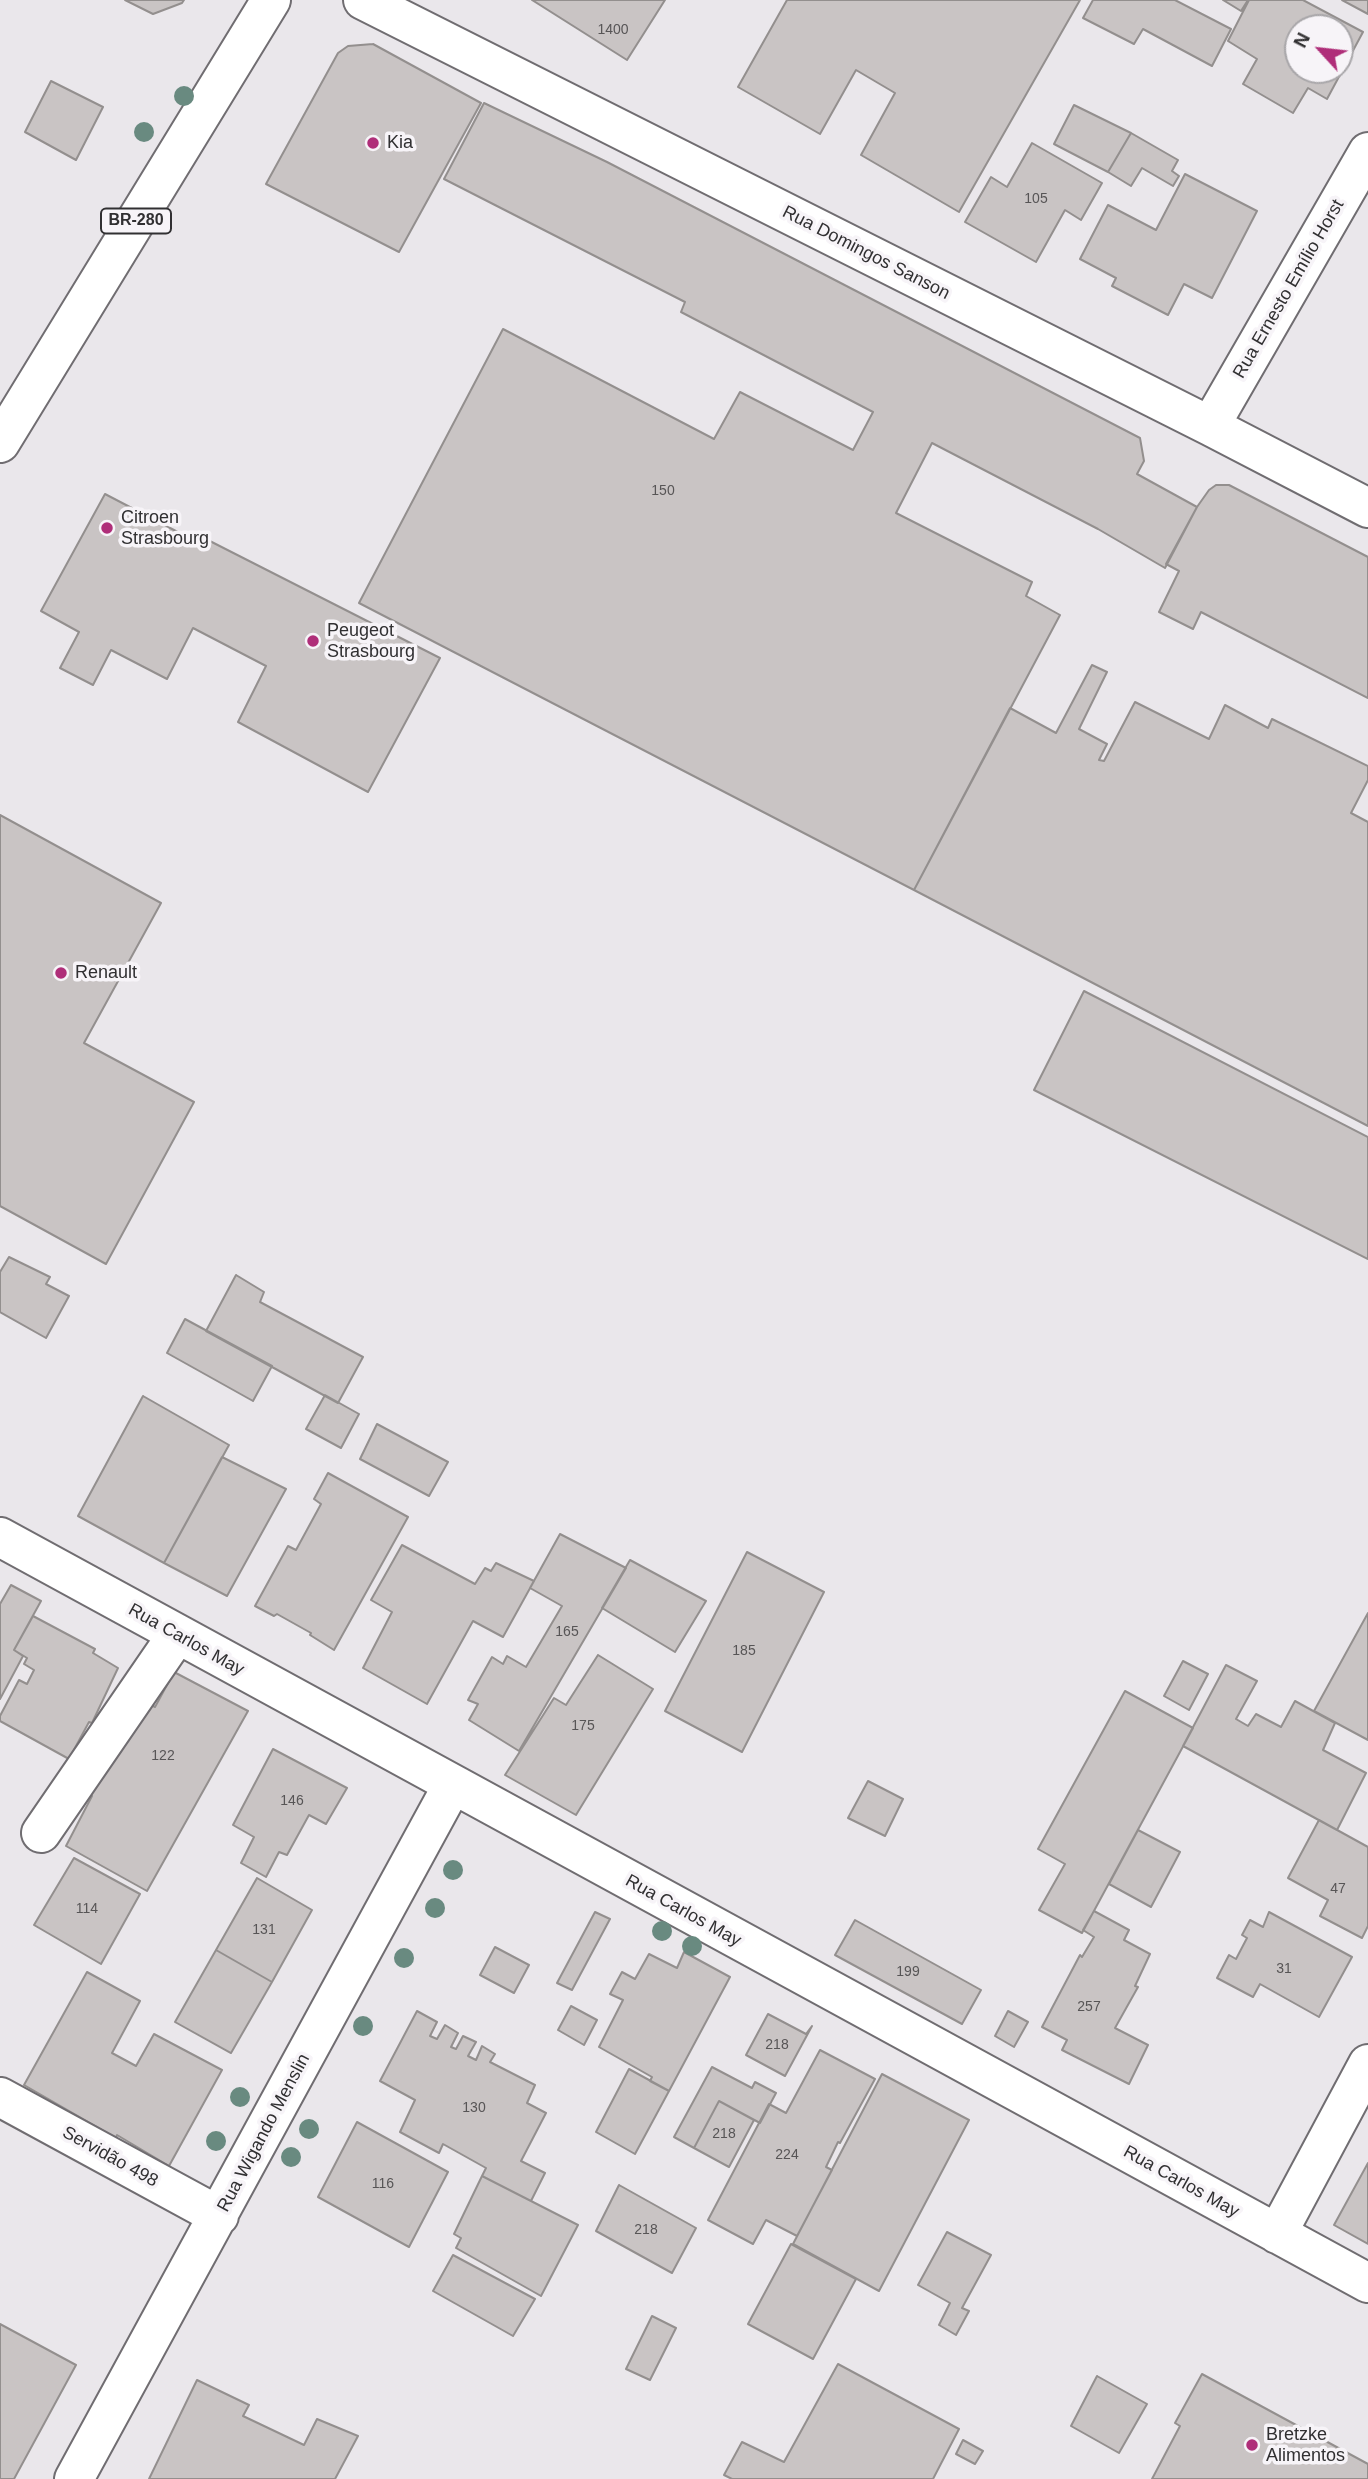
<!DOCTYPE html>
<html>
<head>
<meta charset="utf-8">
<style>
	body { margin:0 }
	#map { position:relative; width:1368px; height:2479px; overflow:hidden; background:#eae7eb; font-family:Arial,sans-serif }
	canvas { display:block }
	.north { position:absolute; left:1284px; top:14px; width:70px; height:70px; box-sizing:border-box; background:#f7f4f8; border:2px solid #a8a6a9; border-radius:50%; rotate:297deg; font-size:19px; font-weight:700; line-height:28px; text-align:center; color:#313032 }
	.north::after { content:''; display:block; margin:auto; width:24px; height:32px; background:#af2e79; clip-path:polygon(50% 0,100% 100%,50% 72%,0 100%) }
</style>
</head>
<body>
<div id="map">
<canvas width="1368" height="2479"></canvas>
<div class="north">N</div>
</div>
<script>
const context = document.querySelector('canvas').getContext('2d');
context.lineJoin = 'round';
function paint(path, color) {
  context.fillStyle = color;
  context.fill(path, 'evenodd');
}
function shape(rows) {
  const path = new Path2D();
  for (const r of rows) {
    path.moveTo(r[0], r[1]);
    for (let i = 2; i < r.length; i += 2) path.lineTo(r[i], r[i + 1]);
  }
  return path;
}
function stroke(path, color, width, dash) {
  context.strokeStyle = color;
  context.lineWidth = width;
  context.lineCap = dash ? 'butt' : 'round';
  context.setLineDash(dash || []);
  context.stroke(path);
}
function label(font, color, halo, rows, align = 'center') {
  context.font = font + ' Arial,sans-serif';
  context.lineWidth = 7;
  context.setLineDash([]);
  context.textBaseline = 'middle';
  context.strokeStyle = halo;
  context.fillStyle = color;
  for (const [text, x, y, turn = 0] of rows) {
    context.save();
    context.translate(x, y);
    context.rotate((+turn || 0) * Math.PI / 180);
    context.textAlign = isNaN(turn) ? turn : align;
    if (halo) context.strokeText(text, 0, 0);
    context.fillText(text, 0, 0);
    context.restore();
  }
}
const building = shape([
	[125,0,184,0,182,3,153,14,125,0],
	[532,0,665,0,627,60,532,0],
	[787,0,1080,0,959,212,861,155,895,93,856,70,820,134,738,87,787,0],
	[1093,0,1175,0,1231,29,1212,66,1143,29,1134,44,1083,18,1093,0],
	[1223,0,1248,0,1241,11,1223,0],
	[1249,0,1303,0,1363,32,1327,99,1308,88,1293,113,1243,84,1257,59,1228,41,1249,0],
	[1298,28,1340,28,1340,70,1298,70,1298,28],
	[1342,0,1368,0,1368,14,1342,0],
	[373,44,481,103,399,252,266,184,338,53,348,46,373,44],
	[51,81,103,107,76,160,25,132,51,81],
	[484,103,607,162,1140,438,1144,461,1137,474,1197,507,1165,568,1098,529,932,443,896,513,1032,582,1026,596,1060,615,914,890,359,603,503,329,714,439,740,392,853,450,873,412,681,312,685,302,444,179,484,103],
	[1074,105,1131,133,1108,172,1054,144,1074,105],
	[1131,133,1178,160,1172,171,1179,176,1173,186,1142,168,1131,186,1108,172,1131,133],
	[1032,143,1102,183,1081,220,1065,210,1036,262,965,222,991,177,1007,187,1032,143],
	[1185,174,1257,211,1212,298,1184,284,1168,315,1112,286,1116,278,1080,259,1108,205,1156,230,1185,174],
	[1216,485,1229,485,1368,557,1368,698,1201,612,1193,629,1159,612,1179,571,1166,564,1197,507,1209,490,1216,485],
	[105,494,195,541,198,535,440,658,368,792,238,722,266,666,193,628,167,679,111,650,93,685,60,668,79,632,41,611,105,494],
	[1092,665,1107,672,1079,729,1107,744,1099,760,1104,761,1135,702,1209,739,1225,705,1268,728,1272,719,1368,766,1368,780,1351,813,1368,822,1368,1126,914,890,1010,708,1056,733,1092,665],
	[0,815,161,903,84,1043,194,1102,106,1264,0,1206,0,815],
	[1084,991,1368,1137,1368,1259,1034,1090,1084,991],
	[9,1257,50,1277,46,1284,69,1296,46,1338,0,1312,0,1272,9,1257],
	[236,1275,264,1292,260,1302,363,1357,338,1403,206,1331,236,1275],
	[185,1319,272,1366,253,1401,167,1353,185,1319],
	[325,1395,359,1414,341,1448,306,1429,325,1395],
	[143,1396,229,1445,164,1563,78,1516,143,1396],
	[377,1424,448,1462,429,1496,360,1459,377,1424],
	[222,1457,286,1489,227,1596,164,1563,222,1457],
	[328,1473,408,1517,334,1650,310,1635,311,1633,277,1614,274,1616,255,1606,288,1546,296,1550,321,1504,314,1499,328,1473],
	[560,1534,626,1568,519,1751,469,1720,478,1704,468,1700,492,1657,503,1664,507,1656,526,1667,562,1606,530,1588,560,1534],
	[402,1545,475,1584,485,1568,491,1571,496,1563,534,1581,503,1637,473,1621,427,1704,363,1668,392,1612,371,1600,402,1545],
	[747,1552,824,1592,742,1752,665,1711,747,1552],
	[630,1560,706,1601,675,1652,602,1608,630,1560],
	[11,1585,41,1601,14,1650,23,1656,0,1699,0,1604,11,1585],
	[1368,1613,1368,1740,1314,1711,1368,1613],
	[33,1616,95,1649,93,1653,118,1668,92,1723,89,1722,69,1759,0,1721,0,1716,19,1680,27,1684,34,1670,24,1664,27,1658,14,1650,33,1616],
	[598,1655,653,1689,576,1815,505,1775,554,1698,566,1705,598,1655],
	[1183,1661,1208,1674,1189,1710,1164,1696,1183,1661],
	[1226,1665,1257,1681,1236,1719,1248,1726,1256,1714,1281,1727,1295,1701,1335,1723,1323,1750,1366,1773,1337,1830,1183,1746,1226,1665],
	[174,1672,248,1711,147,1891,66,1846,92,1796,80,1790,144,1701,155,1707,174,1672],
	[1125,1691,1193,1728,1082,1933,1039,1910,1065,1864,1038,1849,1125,1691],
	[273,1749,347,1788,326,1824,309,1815,287,1855,279,1852,266,1877,241,1863,254,1837,233,1825,273,1749],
	[868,1781,903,1799,885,1836,848,1818,868,1781],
	[1319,1820,1368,1847,1368,1926,1362,1938,1320,1916,1328,1900,1288,1878,1319,1820],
	[1138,1830,1180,1852,1151,1907,1109,1884,1138,1830],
	[74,1858,140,1894,101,1964,34,1925,74,1858],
	[257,1878,312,1910,272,1982,216,1950,257,1878],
	[1094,1911,1129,1930,1124,1940,1150,1954,1135,1986,1138,1987,1115,2028,1148,2045,1129,2084,1062,2050,1067,2040,1042,2027,1080,1955,1082,1957,1094,1937,1083,1930,1094,1911],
	[595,1912,610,1919,572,1990,557,1983,595,1912],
	[1269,1912,1352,1957,1319,2017,1260,1984,1253,1997,1217,1978,1229,1955,1236,1959,1247,1938,1242,1935,1250,1920,1263,1927,1269,1912],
	[855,1920,981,1990,962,2024,835,1955,855,1920],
	[495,1947,529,1965,514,1993,480,1975,495,1947],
	[216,1950,272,1982,231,2053,175,2022,216,1950],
	[684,1952,730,1977,669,2091,650,2081,652,2077,599,2047,623,2000,610,1994,622,1972,635,1979,649,1954,677,1968,684,1952],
	[87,1972,140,2001,112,2053,136,2066,154,2034,222,2070,169,2166,117,2135,116,2138,24,2085,87,1972],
	[571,2006,597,2020,584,2045,558,2030,571,2006],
	[417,2011,437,2022,430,2036,437,2039,445,2025,458,2033,451,2047,456,2049,463,2036,476,2042,468,2056,476,2060,482,2046,495,2054,490,2062,535,2085,527,2103,546,2113,521,2161,545,2173,531,2201,482,2176,486,2168,443,2144,439,2153,400,2132,415,2100,380,2081,417,2011],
	[1008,2011,1028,2022,1014,2047,995,2036,1008,2011],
	[768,2014,806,2034,812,2026,785,2076,746,2055,768,2014],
	[820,2050,875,2079,840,2143,838,2142,826,2167,832,2170,797,2236,766,2220,753,2244,708,2220,769,2104,786,2113,820,2050],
	[712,2067,752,2088,755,2082,776,2093,760,2123,719,2101,694,2148,674,2137,712,2067],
	[629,2069,669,2091,635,2154,596,2132,629,2069],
	[882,2074,969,2120,879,2291,793,2244,882,2074],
	[719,2101,754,2120,729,2167,694,2148,719,2101],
	[357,2122,448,2172,409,2247,318,2197,357,2122],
	[1368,2163,1368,2244,1334,2225,1368,2163],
	[482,2176,578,2225,541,2296,456,2248,461,2238,454,2234,482,2176],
	[619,2185,696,2228,672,2273,596,2231,619,2185],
	[947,2232,991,2255,962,2308,969,2311,956,2335,939,2325,950,2303,918,2285,947,2232],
	[791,2244,856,2279,813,2359,748,2324,791,2244],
	[453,2255,535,2299,513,2336,433,2291,453,2255],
	[652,2316,676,2328,650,2380,626,2369,652,2316],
	[0,2324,76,2365,14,2479,0,2479,0,2324],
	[838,2364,959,2429,933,2479,732,2479,724,2475,742,2442,784,2462,838,2364],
	[1202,2374,1368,2464,1368,2479,1152,2479,1180,2426,1175,2423,1202,2374],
	[1097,2376,1147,2404,1119,2453,1071,2426,1097,2376],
	[197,2380,249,2405,243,2416,304,2445,317,2419,358,2436,335,2479,149,2479,197,2380],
	[963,2440,983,2451,975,2464,956,2454,963,2440]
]);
paint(building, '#c9c4c4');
stroke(building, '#938f8e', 2);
const minor = shape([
	[363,0,1210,426,1368,508],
	[1210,426,1368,152],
	[0,1537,1368,2283],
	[41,1833,177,1635],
	[0,2097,219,2216],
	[1277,2234,1368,2064],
	[74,2479,452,1786]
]);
const highway = shape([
	[0,443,271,0]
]);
stroke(minor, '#706d71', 42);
stroke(highway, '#706d71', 42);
stroke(minor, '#fff', 38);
stroke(highway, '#fff', 38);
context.fillStyle = '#698a80';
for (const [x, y] of [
	[184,96],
	[144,132],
	[453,1870],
	[435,1908],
	[662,1931],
	[692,1946],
	[404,1958],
	[363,2026],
	[240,2097],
	[309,2129],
	[216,2141],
	[291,2157]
]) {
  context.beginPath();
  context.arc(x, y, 10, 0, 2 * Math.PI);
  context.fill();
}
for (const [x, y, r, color] of [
	[373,143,7,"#af2e79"],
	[107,528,7,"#af2e79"],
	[313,641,7,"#af2e79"],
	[61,973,7,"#af2e79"],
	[1252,2445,7,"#af2e79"]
]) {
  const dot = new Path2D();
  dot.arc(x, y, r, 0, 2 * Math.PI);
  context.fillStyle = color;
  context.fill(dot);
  stroke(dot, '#f7f4f8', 2.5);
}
label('14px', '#575556', null, [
	["1400",613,30],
	["105",1036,199],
	["150",663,491],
	["165",567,1632],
	["185",744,1651],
	["175",583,1726],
	["122",163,1756],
	["146",292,1801],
	["47",1338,1889],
	["114",87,1909],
	["131",264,1930],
	["31",1284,1969],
	["199",908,1972],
	["257",1089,2007],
	["218",777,2045],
	["130",474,2108],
	["218",724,2134],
	["224",787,2155],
	["116",383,2184],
	["218",646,2230]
]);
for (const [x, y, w] of [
	[136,221,70]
]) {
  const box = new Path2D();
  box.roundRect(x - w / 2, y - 12.5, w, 25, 5);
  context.fillStyle = '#f7f4f8';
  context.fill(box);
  stroke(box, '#313032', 2);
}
label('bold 16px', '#313032', null, [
	["BR-280",136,221]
]);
label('18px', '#313032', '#f7f4f8', [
	["Kia",387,143],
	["Citroen",121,518],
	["Strasbourg",121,539],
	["Peugeot",327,631],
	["Strasbourg",327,652],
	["Renault",75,973],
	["Bretzke",1266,2435],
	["Alimentos",1266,2456]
], 'left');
label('18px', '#313032', '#f7f4f8', [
	["Rua Domingos Sanson",866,253,27],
	["Rua Ernesto Emílio Horst",1289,289,-60],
	["Rua Carlos May",186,1640,29],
	["Rua Carlos May",683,1911,29],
	["Rua Wigando Menslin",264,2133,-62],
	["Servidão 498",110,2157,29],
	["Rua Carlos May",1181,2182,29]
]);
</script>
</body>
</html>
